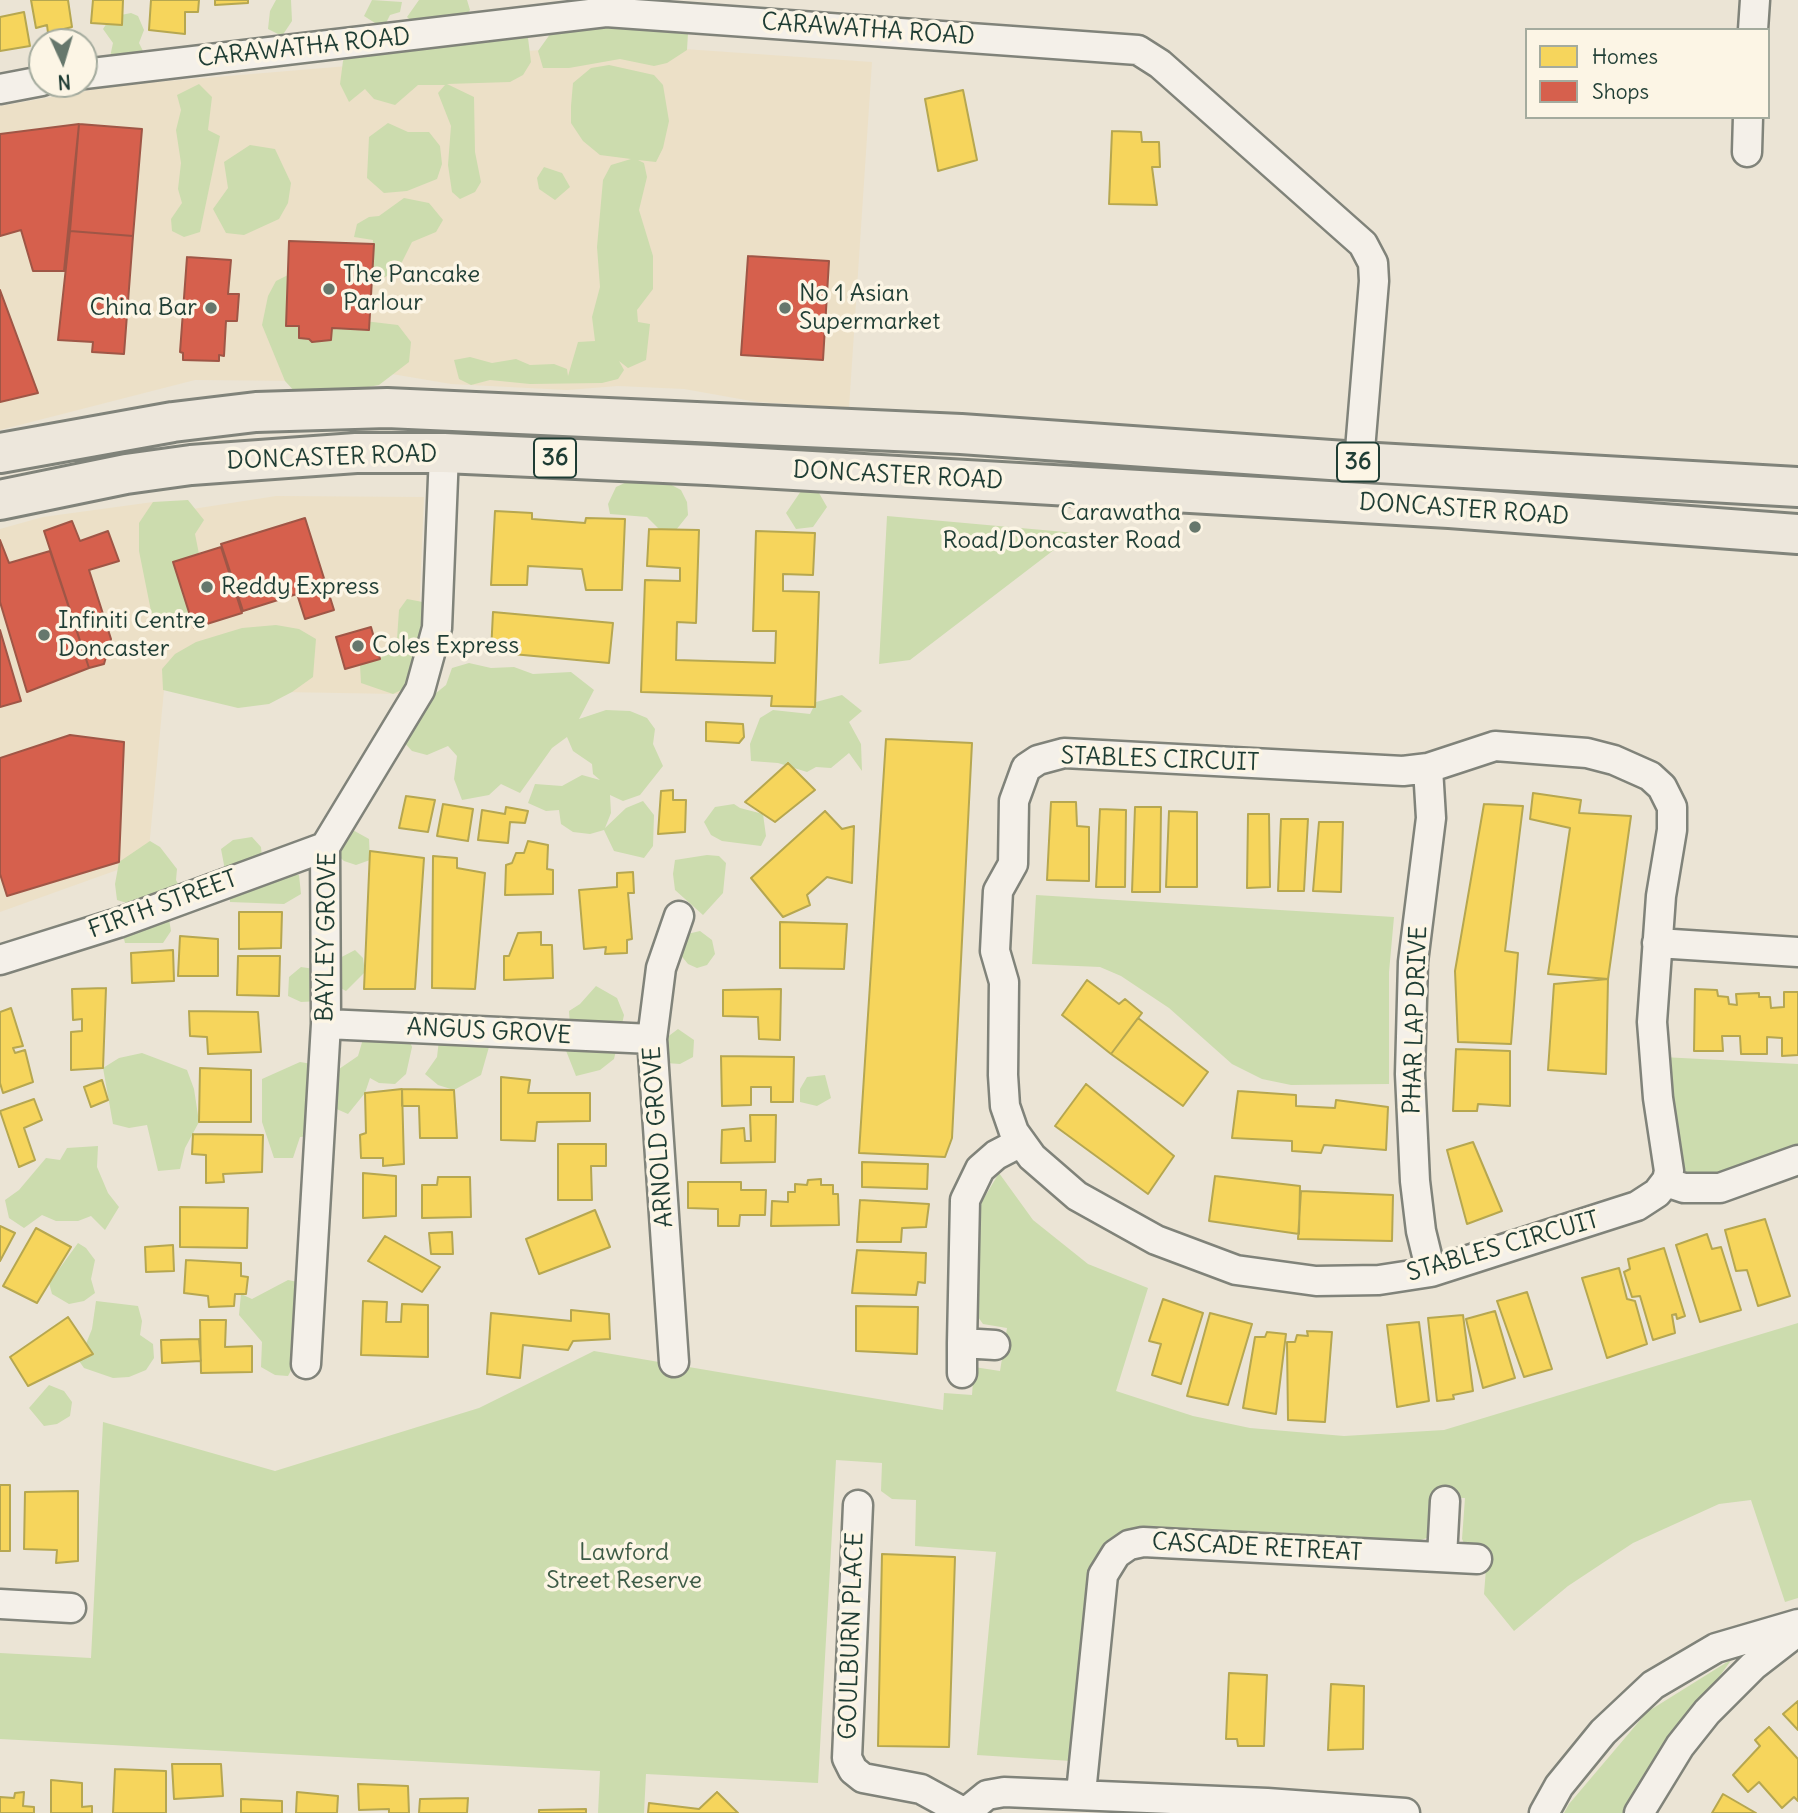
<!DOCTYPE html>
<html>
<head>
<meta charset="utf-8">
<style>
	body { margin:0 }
	#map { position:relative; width:1798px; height:1813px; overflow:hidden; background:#ebe4d5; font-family:Delius,sans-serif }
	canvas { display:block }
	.legend { position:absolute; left:1525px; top:28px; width:245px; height:91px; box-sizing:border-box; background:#fcf5e5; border:2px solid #a4ab9e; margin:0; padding:9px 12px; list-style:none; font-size:21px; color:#1f3d34 }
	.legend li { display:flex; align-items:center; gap:14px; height:35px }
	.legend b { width:35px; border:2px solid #a4ab9e }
	.north { position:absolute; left:28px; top:28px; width:70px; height:70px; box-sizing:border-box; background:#fcf5e5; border:2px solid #a4ab9e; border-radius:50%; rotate:176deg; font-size:19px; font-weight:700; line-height:28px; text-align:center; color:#1f3d34 }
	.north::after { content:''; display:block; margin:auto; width:24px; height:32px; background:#66776c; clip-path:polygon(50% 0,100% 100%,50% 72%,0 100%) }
</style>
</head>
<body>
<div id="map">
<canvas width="1798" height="1813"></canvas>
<ul class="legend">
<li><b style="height:19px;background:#f6d55c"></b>Homes</li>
<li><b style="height:19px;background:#d6604d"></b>Shops</li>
</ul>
<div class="north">N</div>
</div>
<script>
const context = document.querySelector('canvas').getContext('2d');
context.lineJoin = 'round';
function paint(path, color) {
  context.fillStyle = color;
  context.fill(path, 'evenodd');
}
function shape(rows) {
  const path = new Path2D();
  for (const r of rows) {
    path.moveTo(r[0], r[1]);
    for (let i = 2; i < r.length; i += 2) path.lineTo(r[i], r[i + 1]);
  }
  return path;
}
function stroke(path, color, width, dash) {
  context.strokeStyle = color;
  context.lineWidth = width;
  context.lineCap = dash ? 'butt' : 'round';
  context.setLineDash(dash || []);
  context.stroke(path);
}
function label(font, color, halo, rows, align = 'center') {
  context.font = font + ' Delius,sans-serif';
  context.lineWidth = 7;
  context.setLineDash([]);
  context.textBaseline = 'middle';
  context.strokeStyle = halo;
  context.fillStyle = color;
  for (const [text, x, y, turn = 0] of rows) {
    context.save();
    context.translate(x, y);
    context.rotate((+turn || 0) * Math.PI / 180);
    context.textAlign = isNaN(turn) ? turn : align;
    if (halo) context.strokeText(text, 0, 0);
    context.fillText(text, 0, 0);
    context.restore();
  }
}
paint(shape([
	[612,44,872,62,849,408,757,402,684,389,618,386,567,390,451,384,386,373,301,381,195,380,0,430,0,106,120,85],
	[276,496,424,497,418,643,399,694,164,690,148,859,0,912,0,529,43,517,153,502,154,515]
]), '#ece0c7');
paint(shape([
	[276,0,291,0,292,21,282,36,268,29,270,11],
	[372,0,402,2,400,12,390,15,386,23,375,23,364,16],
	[419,0,467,0,470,10,460,22,419,28,407,17],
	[568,9,668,26,688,33,687,50,667,63,654,66,620,59,569,68,543,68,538,51],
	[131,13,138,16,144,30,139,43,143,51,138,58,110,57,113,43,103,29,111,17],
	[501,31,528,38,531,62,523,75,510,82,447,84,474,97,475,152,481,182,475,192,460,199,452,192,448,165,451,126,438,93,445,85,418,85,395,105,374,99,365,89,349,102,340,84,343,61,352,43],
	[609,65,654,75,663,85,669,121,663,148,656,162,638,160,644,163,647,177,639,210,653,256,653,289,637,310,638,322,650,324,646,360,628,368,619,361,624,370,618,379,602,383,530,384,490,380,471,385,459,379,454,360,470,357,492,363,516,359,530,365,554,364,567,369,568,376,578,342,595,341,592,317,600,287,597,247,603,180,611,165,631,159,600,155,583,141,571,123,571,106,573,83,591,68],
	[199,84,212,97,208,130,220,136,200,232,184,237,172,231,171,219,182,203,178,189,181,163,176,130,181,110,177,95],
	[388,123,408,132,429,132,440,146,442,164,437,179,407,191,384,193,367,178,369,137],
	[250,145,275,149,291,183,288,203,279,219,244,235,226,233,213,209,228,188,224,162],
	[544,167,562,173,570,187,555,200,539,189,537,178],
	[404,198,429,203,443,220,436,232,412,242,398,270,385,277,372,272,373,240,354,237,357,224,369,217,379,216],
	[288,275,356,320,398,325,411,342,409,362,379,385,341,392,297,394,285,381,262,325,268,296,276,281],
	[633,474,651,474,681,490,687,502,688,515,676,530,659,529,647,517,610,514,608,504,616,487,629,481],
	[801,491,819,493,827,507,813,527,796,529,786,513],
	[188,500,204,520,195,534,199,554,191,619,152,616,139,551,139,523,153,502],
	[887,516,1076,533,910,660,879,664],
	[407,599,428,603,416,683,393,694,361,683,360,665,380,659,397,639,399,610],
	[276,625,299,629,316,639,313,677,292,692,269,704,238,708,163,690,162,669,175,654,196,642,242,628],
	[469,663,491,668,514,667,533,674,571,672,594,690,579,719,606,710,630,711,647,718,655,729,653,744,663,766,640,795,623,801,610,795,611,813,605,828,626,808,643,801,654,815,653,846,644,858,614,851,604,830,590,834,573,832,561,824,559,810,546,811,528,803,535,784,562,786,582,775,600,780,593,774,592,764,573,751,567,737,552,748,520,793,501,784,489,795,462,800,454,779,457,756,448,746,427,755,412,751,400,738,421,705,446,685,452,668],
	[842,695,862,711,849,722,861,744,862,771,849,753,831,768,816,767,807,772,778,763,751,761,750,744,760,718,773,710,810,714,816,702],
	[734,804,740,808,763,814,766,836,761,846,722,841,711,835,704,822,715,807],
	[351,829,369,839,370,860,356,865,344,861,334,852],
	[252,837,261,847,263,869,225,870,221,849,233,840],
	[150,841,160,847,177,869,176,880,184,896,150,910,117,900,115,884,119,862],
	[707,855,719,856,726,863,723,893,703,915,675,890,673,874,675,860],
	[272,875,299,875,301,894,284,904,230,902,229,885],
	[1036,895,1394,917,1389,972,1389,1084,1291,1085,1262,1079,1232,1064,1169,1008,1121,976,1100,967,1032,964],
	[169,919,171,931,163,943,125,943,121,926],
	[700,931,712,940,715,954,707,965,697,968,688,964,679,953,683,935],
	[355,950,363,958,365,972,346,991,333,984,332,962],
	[301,967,321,970,320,1001,301,1002,288,996,289,977],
	[596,986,617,998,624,1015,619,1038,614,1059,600,1070,576,1076,563,1043,570,1026,569,1011,580,1004],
	[678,1029,694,1040,693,1057,680,1064,666,1063,666,1038],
	[407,1034,412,1047,406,1074,395,1084,379,1083,370,1078,365,1093,348,1114,332,1107,332,1134,300,1137,293,1158,274,1158,262,1122,262,1079,300,1062,318,1065,323,1080,358,1056,363,1039],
	[472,1036,489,1047,481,1075,454,1090,438,1085,425,1074,437,1057,439,1040],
	[142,1053,187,1070,194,1089,199,1122,185,1148,180,1169,158,1171,147,1125,129,1128,113,1124,103,1068,119,1058],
	[1662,1057,1798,1064,1798,1152,1696,1181,1682,1169],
	[825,1075,831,1098,817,1106,800,1102,800,1089,807,1077],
	[98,1146,97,1167,108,1193,119,1207,105,1230,91,1216,78,1221,56,1221,42,1215,24,1228,9,1218,5,1200,19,1190,46,1158,60,1160,67,1148],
	[999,1173,1033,1220,1088,1264,1148,1288,1116,1391,1193,1416,1250,1428,1344,1436,1444,1430,1798,1323,1798,1598,1785,1602,1751,1500,1719,1504,1633,1543,1568,1586,1514,1631,1484,1594,1487,1556,1466,1547,1462,1539,1465,1498,1434,1497,1432,1528,1427,1538,1414,1542,1126,1534,1071,1761,977,1755,996,1552,915,1546,916,1500,892,1499,881,1491,882,1463,836,1460,818,1783,646,1774,644,1813,598,1813,600,1771,0,1739,0,1653,91,1658,103,1422,275,1471,479,1408,594,1351,943,1410,944,1393,972,1395,974,1367,1000,1371,1007,1328,983,1324,971,1307,978,1208],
	[78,1243,86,1248,95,1260,91,1279,95,1293,84,1301,69,1304,52,1294,49,1283],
	[288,1280,303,1283,297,1359,288,1376,275,1375,261,1367,262,1342,239,1315,241,1294,252,1299],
	[96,1301,138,1306,142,1321,140,1335,153,1344,154,1358,146,1370,129,1377,113,1378,84,1368,79,1361,92,1329],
	[49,1385,64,1391,72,1402,70,1416,57,1424,44,1426,29,1408],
	[1732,1659,1631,1800,1625,1813,1564,1813,1569,1804,1647,1712]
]), '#ccdcae');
const homes = shape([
	[31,0,68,0,72,27,48,33,47,25,36,28,31,0],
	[93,0,123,0,122,25,91,23,93,0],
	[151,0,199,0,198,12,185,12,185,34,149,30,151,0],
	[215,0,248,0,248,3,215,5,215,0],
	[24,12,30,46,0,51,0,17,24,12],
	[963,90,977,160,938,171,925,99,963,90],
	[1112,131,1141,132,1142,142,1159,142,1160,167,1152,167,1157,205,1109,204,1112,131],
	[495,511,532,513,532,519,585,523,586,518,625,519,622,590,586,590,582,569,528,566,527,585,491,585,495,511],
	[649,529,699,530,696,623,677,622,676,660,775,663,776,631,753,631,756,531,815,533,813,575,783,574,783,591,819,592,815,707,771,706,772,696,641,692,645,580,680,581,680,568,647,566,649,529],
	[493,612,613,623,609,663,491,652,493,612],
	[706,722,743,724,744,737,739,743,706,741,706,722],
	[886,739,972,743,952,1138,945,1157,859,1153,886,739],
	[788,763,815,790,775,822,745,802,788,763],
	[673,790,673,800,686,800,685,832,658,834,661,791,673,790],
	[1533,793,1581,800,1579,813,1631,816,1608,979,1548,974,1570,828,1530,819,1533,793],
	[406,796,435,800,428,832,399,828,406,796],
	[1051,802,1076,802,1077,826,1089,827,1089,881,1047,880,1051,802],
	[443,804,473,809,468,841,437,836,443,804],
	[1484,804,1523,806,1505,951,1518,953,1511,1044,1458,1042,1455,971,1484,804],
	[506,807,528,811,525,823,510,822,508,843,478,840,482,810,505,814,506,807],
	[1135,807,1161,807,1160,892,1132,892,1135,807],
	[1100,809,1126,810,1125,887,1096,887,1100,809],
	[825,811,842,829,854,826,852,883,827,877,807,895,810,905,783,917,751,878,825,811],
	[1169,811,1197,812,1197,887,1166,887,1169,811],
	[1248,814,1269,814,1270,887,1247,888,1248,814],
	[1281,819,1308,819,1304,891,1278,891,1281,819],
	[1319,822,1343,822,1341,892,1313,891,1319,822],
	[528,841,548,845,547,869,553,870,553,894,505,895,506,865,512,863,516,853,524,853,528,841],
	[370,851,424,858,415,989,364,989,370,851],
	[433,856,457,858,457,868,485,873,475,989,432,988,433,856],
	[633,872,634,893,628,893,632,939,627,940,627,953,605,954,606,947,584,949,579,890,617,887,617,873,633,872],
	[239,912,282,912,281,948,239,949,239,912],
	[780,922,847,924,844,969,780,968,780,922],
	[541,932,541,945,552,945,553,978,504,980,504,956,509,956,518,933,541,932],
	[180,936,218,939,218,976,178,976,180,936],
	[173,950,174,981,132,983,131,953,173,950],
	[238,956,280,956,279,996,237,995,238,956],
	[1608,979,1606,1074,1548,1070,1554,984,1608,979],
	[1087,980,1119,1004,1125,999,1142,1013,1111,1054,1062,1015,1087,980],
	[106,988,103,1068,71,1070,71,1032,82,1031,82,1019,73,1020,72,989,106,988],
	[781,989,780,1040,759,1039,758,1017,723,1016,723,990,781,989],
	[1695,989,1717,990,1718,996,1728,997,1729,1004,1737,1005,1736,994,1759,993,1759,997,1770,997,1771,1008,1784,1007,1784,992,1798,992,1798,1055,1782,1056,1782,1038,1767,1037,1767,1054,1741,1054,1740,1036,1722,1036,1723,1051,1694,1051,1695,989],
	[11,1008,23,1046,13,1048,15,1053,25,1050,33,1082,3,1093,0,1083,0,1012,11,1008],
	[189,1011,258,1012,261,1052,208,1054,207,1037,190,1036,189,1011],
	[1138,1018,1208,1072,1183,1106,1111,1054,1138,1018],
	[1456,1049,1510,1051,1510,1106,1478,1104,1477,1111,1453,1111,1456,1049],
	[721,1056,794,1057,793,1102,771,1102,771,1087,751,1087,751,1105,722,1106,721,1056],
	[200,1068,251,1070,251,1122,199,1122,200,1068],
	[501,1077,530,1080,528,1093,590,1093,590,1121,537,1122,535,1141,501,1140,501,1077],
	[102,1080,108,1100,91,1107,84,1087,102,1080],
	[1086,1084,1174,1156,1148,1194,1055,1126,1086,1084],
	[402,1089,404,1164,383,1166,383,1158,361,1158,360,1135,366,1133,365,1093,402,1089],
	[402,1089,454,1090,457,1138,420,1138,419,1106,402,1106,402,1089],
	[1238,1091,1296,1095,1296,1106,1335,1108,1336,1100,1388,1107,1386,1150,1324,1145,1321,1153,1292,1151,1292,1141,1232,1138,1238,1091],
	[34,1099,42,1120,24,1128,35,1160,19,1167,0,1111,34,1099],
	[750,1115,776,1115,775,1162,721,1163,722,1130,744,1128,745,1141,751,1141,750,1115],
	[193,1134,263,1135,262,1172,223,1174,224,1182,206,1183,206,1155,192,1154,193,1134],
	[1473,1142,1502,1211,1467,1224,1447,1150,1473,1142],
	[558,1144,606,1144,606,1166,591,1166,592,1200,558,1200,558,1144],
	[862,1162,928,1164,927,1189,862,1187,862,1162],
	[363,1173,396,1176,396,1216,363,1218,363,1173],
	[1215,1176,1300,1186,1299,1234,1209,1221,1215,1176],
	[438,1177,470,1177,471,1217,422,1218,422,1185,437,1185,438,1177],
	[821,1179,821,1185,833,1185,833,1194,838,1194,839,1225,771,1226,772,1201,788,1202,788,1192,795,1192,795,1184,807,1185,808,1180,821,1179],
	[688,1182,741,1182,741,1190,766,1190,765,1215,740,1215,739,1226,718,1226,718,1209,688,1208,688,1182],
	[1301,1191,1393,1195,1392,1241,1298,1239,1301,1191],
	[860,1200,929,1204,926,1227,902,1228,901,1242,857,1242,860,1200],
	[180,1207,248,1208,247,1248,180,1247,180,1207],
	[595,1210,610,1247,539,1274,526,1239,595,1210],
	[1765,1219,1790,1296,1758,1306,1747,1270,1736,1271,1725,1230,1765,1219],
	[0,1226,15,1233,0,1261,0,1226],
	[36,1228,71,1247,37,1303,3,1286,36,1228],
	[452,1232,453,1254,431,1254,429,1233,452,1232],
	[1707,1234,1712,1249,1721,1247,1741,1310,1700,1322,1676,1245,1707,1234],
	[385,1236,440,1267,422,1292,368,1261,385,1236],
	[173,1245,174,1271,146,1272,145,1247,173,1245],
	[1664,1248,1685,1316,1677,1319,1676,1314,1672,1315,1675,1333,1653,1340,1640,1296,1632,1297,1624,1272,1630,1269,1628,1259,1664,1248],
	[857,1250,926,1253,925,1283,918,1282,916,1295,852,1293,857,1250],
	[186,1260,241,1263,241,1276,248,1277,246,1294,235,1294,234,1306,209,1307,208,1296,184,1293,186,1260],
	[1619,1268,1627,1299,1635,1301,1647,1344,1607,1358,1582,1278,1619,1268],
	[1527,1292,1552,1369,1524,1377,1497,1301,1527,1292],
	[1163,1299,1203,1313,1181,1384,1152,1375,1161,1344,1149,1341,1163,1299],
	[363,1301,387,1302,386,1322,401,1322,402,1304,428,1305,428,1357,361,1355,363,1301],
	[856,1306,918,1307,917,1354,856,1351,856,1306],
	[571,1310,609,1314,610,1339,573,1341,568,1350,523,1345,520,1378,487,1374,491,1313,571,1321,571,1310],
	[1495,1311,1515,1378,1483,1388,1466,1319,1495,1311],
	[1210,1313,1252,1324,1228,1405,1187,1396,1210,1313],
	[1463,1315,1473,1391,1453,1395,1454,1399,1437,1401,1428,1318,1463,1315],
	[68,1317,93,1354,28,1386,10,1357,68,1317],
	[200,1320,226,1320,225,1347,252,1346,252,1372,201,1373,200,1320],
	[1419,1322,1429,1401,1397,1407,1387,1325,1419,1322],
	[1307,1331,1332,1332,1325,1422,1288,1420,1287,1342,1295,1342,1297,1335,1308,1336,1307,1331],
	[1267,1332,1286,1334,1276,1414,1243,1408,1255,1337,1265,1337,1267,1332],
	[199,1339,201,1361,162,1363,161,1340,199,1339],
	[0,1485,10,1485,10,1551,0,1551,0,1485],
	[78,1491,78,1561,56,1563,57,1550,24,1549,25,1492,78,1491],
	[882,1554,955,1557,949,1747,878,1746,882,1554],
	[1229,1673,1267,1675,1264,1746,1238,1746,1237,1739,1226,1739,1229,1673],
	[1331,1684,1364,1686,1363,1749,1328,1750,1331,1684],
	[1798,1701,1798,1730,1783,1714,1798,1701],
	[1769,1727,1798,1759,1798,1801,1794,1797,1782,1808,1759,1782,1748,1792,1733,1775,1760,1746,1755,1740,1769,1727],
	[172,1764,221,1764,223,1796,174,1799,172,1764],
	[115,1769,166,1771,166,1813,113,1813,115,1769],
	[51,1780,82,1783,82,1807,92,1806,92,1813,51,1813,51,1780],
	[358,1784,408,1786,409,1813,389,1813,389,1809,359,1810,358,1784],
	[24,1792,23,1806,34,1807,34,1813,0,1813,0,1797,14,1798,15,1793,24,1792],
	[297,1792,338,1796,337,1813,296,1813,297,1792],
	[717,1792,738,1813,648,1813,649,1803,699,1809,717,1792],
	[1723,1794,1756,1813,1712,1813,1723,1794],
	[468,1798,467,1813,419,1813,420,1799,468,1798],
	[241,1799,282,1801,282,1813,241,1813,241,1799],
	[586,1809,586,1813,539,1813,539,1810,586,1809]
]);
paint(homes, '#f6d55c');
stroke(homes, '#b6a750', 2);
const shops = shape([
	[79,124,142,129,133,236,70,231,79,124],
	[79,124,64,271,33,271,21,230,0,236,0,134,79,124],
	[70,231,133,236,124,354,92,352,93,342,58,340,70,231],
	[289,241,374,244,369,330,332,328,331,340,312,342,309,339,299,338,299,326,286,326,289,241],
	[748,256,829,261,823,360,741,355,748,256],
	[187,257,231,260,228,294,239,294,237,321,226,321,224,356,219,355,219,361,183,360,183,353,180,352,187,257],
	[0,290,38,393,0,402,0,290],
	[305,518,334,610,305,619,297,594,243,611,221,544,305,518],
	[72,521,80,541,108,531,119,561,89,570,111,639,104,664,89,668,44,531,72,521],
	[0,540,9,563,50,551,89,668,27,692,0,602,0,540],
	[221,547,242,613,194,628,173,562,221,547],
	[371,627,380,659,345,669,336,637,371,627],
	[0,630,21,701,0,707,0,630],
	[70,735,124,742,119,862,7,896,0,874,0,758,70,735]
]);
paint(shops, '#d6604d');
stroke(shops, '#9f5646', 2);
const street = shape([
	[1753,30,1755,0],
	[84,74,606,12,1138,50,1160,64,1363,244,1373,263,1374,281,1359,462],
	[0,89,42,81],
	[1747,152,1748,117],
	[1495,746,1587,753,1614,760,1650,776,1662,787,1672,807,1672,830,1661,896,1652,1022,1658,1098,1669,1171,1667,1180,1657,1193,1637,1206,1431,1272,1379,1280,1316,1281,1236,1270,1156,1240,1077,1196,1032,1157,1014,1132,1005,1106,1003,1075,1004,982,995,951,998,891,1013,864,1014,801,1026,768,1038,760,1064,753,1403,771,1428,768,1495,746],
	[1428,768,1431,818,1413,962,1410,1074,1415,1181,1421,1231,1431,1272],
	[1657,943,1798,952],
	[0,960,118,923,325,847],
	[326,1024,652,1039],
	[1666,1182,1684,1188,1720,1188,1798,1160],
	[995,1345,962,1343,965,1200,980,1169,996,1155,1021,1142],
	[674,1362,652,1039,661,968,679,916],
	[306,1364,326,1024,325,847,420,690,437,628,444,453],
	[962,1373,962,1343],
	[858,1505,847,1758,853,1770,863,1778,921,1789,965,1813],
	[1442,1557,1445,1501],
	[0,1604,71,1608],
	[1081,1793,1103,1575,1116,1554,1129,1545,1143,1542,1477,1559],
	[965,1813,987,1795,1004,1792,1267,1803,1405,1813],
	[1544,1813,1559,1786,1603,1732,1653,1685,1716,1648,1798,1624],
	[1639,1813,1680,1746,1707,1712,1753,1666,1798,1631]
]);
const primary = shape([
	[0,453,173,422,256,412,387,408,961,434,1359,462,1798,487],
	[0,500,126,474,191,465,356,453,444,453,708,465,1449,508,1798,534]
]);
stroke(street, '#80837a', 33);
stroke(primary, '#80837a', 44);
stroke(street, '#f4f0e9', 28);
stroke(primary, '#ede7dc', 38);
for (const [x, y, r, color] of [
	[329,289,7,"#66776c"],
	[211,308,7,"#66776c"],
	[785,308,7,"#66776c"],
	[1195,527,7,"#66776c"],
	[207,587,7,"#66776c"],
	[44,635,7,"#66776c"],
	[358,646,7,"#66776c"]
]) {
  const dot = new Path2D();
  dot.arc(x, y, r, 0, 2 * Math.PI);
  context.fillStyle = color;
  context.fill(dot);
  stroke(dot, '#fcf5e5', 2.5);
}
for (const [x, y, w] of [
	[555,458,42],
	[1358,462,42]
]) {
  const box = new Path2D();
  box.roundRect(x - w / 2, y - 19.5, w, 39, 5);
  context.fillStyle = '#fcf5e5';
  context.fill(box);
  stroke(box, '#1f3d34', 2);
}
label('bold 23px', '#1f3d34', null, [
	["36",555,458],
	["36",1358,462]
]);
label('24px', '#1f3d34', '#fcf5e5', [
	["CARAWATHA ROAD",868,30,4],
	["CARAWATHA ROAD",304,48,-6],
	["DONCASTER ROAD",332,458,-2],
	["DONCASTER ROAD",898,476,3],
	["DONCASTER ROAD",1464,510,4],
	["STABLES CIRCUIT",1160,760,2],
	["FIRTH STREET",163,905,-20],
	["BAYLEY GROVE",327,937,-89],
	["PHAR LAP DRIVE",1416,1020,-88],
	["ANGUS GROVE",489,1032,3],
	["ARNOLD GROVE",659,1137,-94],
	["STABLES CIRCUIT",1503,1247,-16],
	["CASCADE RETREAT",1257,1548,3],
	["GOULBURN PLACE",852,1636,-88]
]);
label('24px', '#1f3d34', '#fcf5e5', [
	["The Pancake",343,275],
	["Parlour",343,303],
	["No 1 Asian",799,294],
	["Supermarket",799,322],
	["China Bar",197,308,"right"],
	["Carawatha",1181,513,"right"],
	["Road/Doncaster Road",1181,541,"right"],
	["Reddy Express",221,587],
	["Infiniti Centre",58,621],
	["Doncaster",58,649],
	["Coles Express",372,646]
], 'left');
label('24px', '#3d5b46', '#fcf5e5', [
	["Lawford",624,1553],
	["Street Reserve",624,1581]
]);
</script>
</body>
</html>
